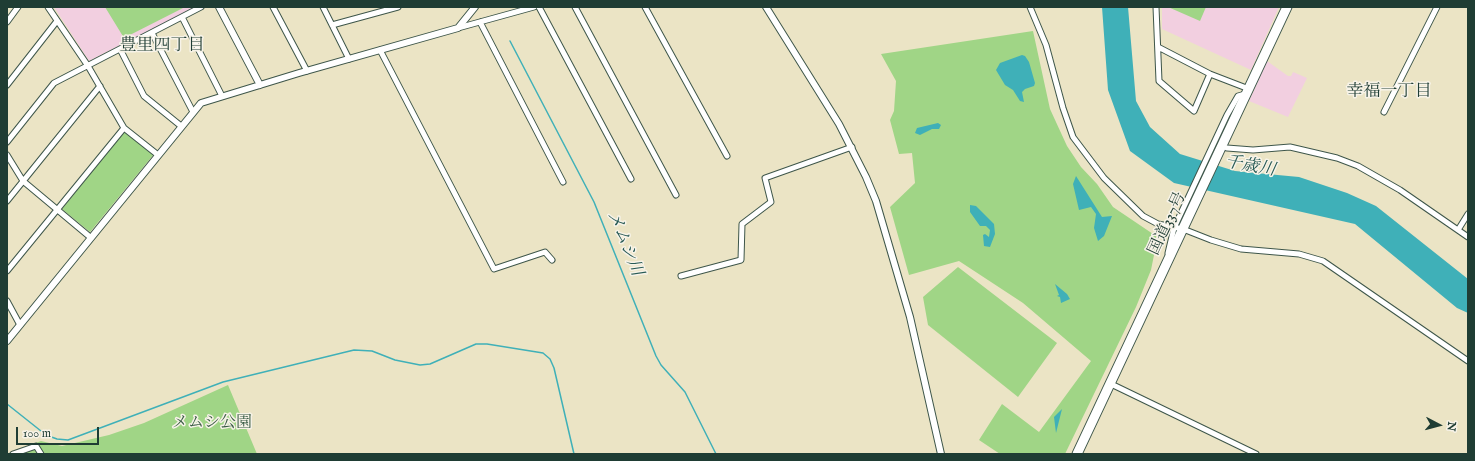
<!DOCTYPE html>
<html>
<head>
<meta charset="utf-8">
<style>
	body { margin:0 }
	#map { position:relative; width:1475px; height:461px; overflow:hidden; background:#ebe4c5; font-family:"IM FELL English",serif }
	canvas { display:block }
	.frame { position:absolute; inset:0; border:8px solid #1f3d34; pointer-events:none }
	.north { position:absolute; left:1419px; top:405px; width:40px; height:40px; -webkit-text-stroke:3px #f7f3e8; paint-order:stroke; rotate:96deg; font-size:11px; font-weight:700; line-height:16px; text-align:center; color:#1f3d34 }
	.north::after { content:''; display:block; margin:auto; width:14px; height:18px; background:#1f3d34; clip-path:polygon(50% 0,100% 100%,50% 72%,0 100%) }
	.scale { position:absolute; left:16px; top:427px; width:83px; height:18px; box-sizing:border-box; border:2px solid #1f3d34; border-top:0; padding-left:5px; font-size:12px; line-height:14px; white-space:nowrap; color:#1f3d34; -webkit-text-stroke:3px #f7f3e8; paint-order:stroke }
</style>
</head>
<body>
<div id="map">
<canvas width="1475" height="461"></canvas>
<div class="frame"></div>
<div class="north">N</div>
<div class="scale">100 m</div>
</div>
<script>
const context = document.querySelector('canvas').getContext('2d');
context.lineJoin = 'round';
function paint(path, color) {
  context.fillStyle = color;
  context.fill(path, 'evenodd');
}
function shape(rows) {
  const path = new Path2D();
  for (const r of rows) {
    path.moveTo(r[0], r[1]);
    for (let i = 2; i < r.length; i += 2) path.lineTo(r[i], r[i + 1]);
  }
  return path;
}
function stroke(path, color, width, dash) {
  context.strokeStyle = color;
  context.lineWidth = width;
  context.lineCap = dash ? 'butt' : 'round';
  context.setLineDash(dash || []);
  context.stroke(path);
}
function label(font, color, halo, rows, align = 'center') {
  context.font = font + ' "IM FELL English","Noto Serif JP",serif';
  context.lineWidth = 3;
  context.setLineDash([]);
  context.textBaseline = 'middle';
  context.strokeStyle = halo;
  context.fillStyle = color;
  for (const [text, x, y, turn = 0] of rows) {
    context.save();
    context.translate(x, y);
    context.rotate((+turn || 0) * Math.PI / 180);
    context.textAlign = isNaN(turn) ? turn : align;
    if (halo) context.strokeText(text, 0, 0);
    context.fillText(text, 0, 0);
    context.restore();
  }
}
paint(shape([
	[54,7,195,7,89,61],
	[1162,7,1279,7,1251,70,1162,29],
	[1267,61,1288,76,1291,76,1293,72,1307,78,1288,117,1249,101]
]), '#f2cfe0');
paint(shape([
	[105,7,185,7,124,38],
	[1168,7,1206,7,1200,21],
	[1033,31,1050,109,1067,146,1081,167,1097,184,1113,207,1156,236,1156,245,1151,270,1136,307,1065,454,1000,454,979,440,1002,404,1039,432,1091,361,1023,303,959,261,909,275,890,207,915,183,912,153,899,154,890,120,894,111,896,81,881,54],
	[124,132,154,154,90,232,62,209],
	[958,267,1057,343,1018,397,928,325,923,297],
	[228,385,257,454,7,454,41,441,62,446,109,435,144,423]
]), '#a0d586');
paint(shape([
	[1102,7,1128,7,1136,101,1150,127,1180,154,1235,171,1299,177,1347,193,1376,206,1468,279,1468,313,1457,308,1355,224,1174,183,1130,151,1108,90],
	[1022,55,1025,56,1029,62,1035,83,1034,86,1025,89,1022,92,1024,102,1020,101,1013,90,1005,85,996,70,1000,63],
	[938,123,941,125,939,129,932,129,920,135,915,133,917,128],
	[1076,176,1102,217,1112,216,1104,236,1098,241,1094,228,1096,214,1091,207,1079,210,1073,184],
	[970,205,976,206,994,224,995,234,990,247,984,246,983,235,985,234,989,237,990,230,986,226,980,226,970,212],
	[1055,284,1067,294,1070,299,1061,303,1060,297,1057,296,1059,295],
	[1062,409,1056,433,1054,417]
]), '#3fb0b8');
stroke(shape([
	[510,41,594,202,656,356,661,365,685,392,716,454],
	[7,404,46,435,57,439,68,440,223,382,354,350,372,351,395,360,420,365,430,364,476,344,487,344,543,353,550,359,554,368,574,454]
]), '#3fb0b8', 1.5);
const minor = shape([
	[48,7,88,66,124,128,158,155],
	[273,7,307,71],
	[323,7,349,59],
	[539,7,631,179],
	[575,7,676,195],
	[645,7,727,156],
	[1030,7,1046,45,1063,108,1073,137,1104,178,1143,216,1158,224,1183,229,1211,240,1241,249,1299,254,1323,261,1468,361],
	[1156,7,1159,81,1194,111,1210,74],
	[182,17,222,96],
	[7,22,18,7],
	[480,22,563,182],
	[332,25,398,7],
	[458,28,534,7],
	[152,33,193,112],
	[1158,47,1210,74,1249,89],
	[120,49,144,96,181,126],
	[380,50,494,269,545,252,552,260],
	[7,85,57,21],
	[1384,112,1437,7],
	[7,142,54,83,201,7],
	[1227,148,1253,150,1290,147,1337,158,1358,166,1400,190,1468,237],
	[7,155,23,181,90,237],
	[7,201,100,86],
	[1458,230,1468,214],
	[1168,253,1174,228,1227,115,1238,96,1245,94],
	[7,271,124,128],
	[681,276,741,260,742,224,771,202,765,178,852,147],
	[7,301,20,325],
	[1109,383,1256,454],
	[13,454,36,446,41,454]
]);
const tertiary = shape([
	[219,7,260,85],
	[766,7,839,124,866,177,876,201,910,317,941,454],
	[7,341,201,103,299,73,458,28,475,7]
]);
const trunk = shape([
	[1077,454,1287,7]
]);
stroke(minor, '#3e564a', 7);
stroke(tertiary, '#3e564a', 8);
stroke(trunk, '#3e564a', 11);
stroke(minor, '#fff', 5);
stroke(tertiary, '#fff', 6);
stroke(trunk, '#fff', 9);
label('16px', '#1f3d34', '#f7f3e8', [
	["国道337号",1168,224,-65]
]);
label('16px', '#395b44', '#f7f3e8', [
	["メムシ公園",212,424]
]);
label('17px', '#1f3d34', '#f7f3e8', [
	["豊里四丁目",162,47],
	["幸福一丁目",1389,93]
]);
label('italic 17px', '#275a55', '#f7f3e8', [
	["千歳川",1250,167,10],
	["メムシ川",624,244,68]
]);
</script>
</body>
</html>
